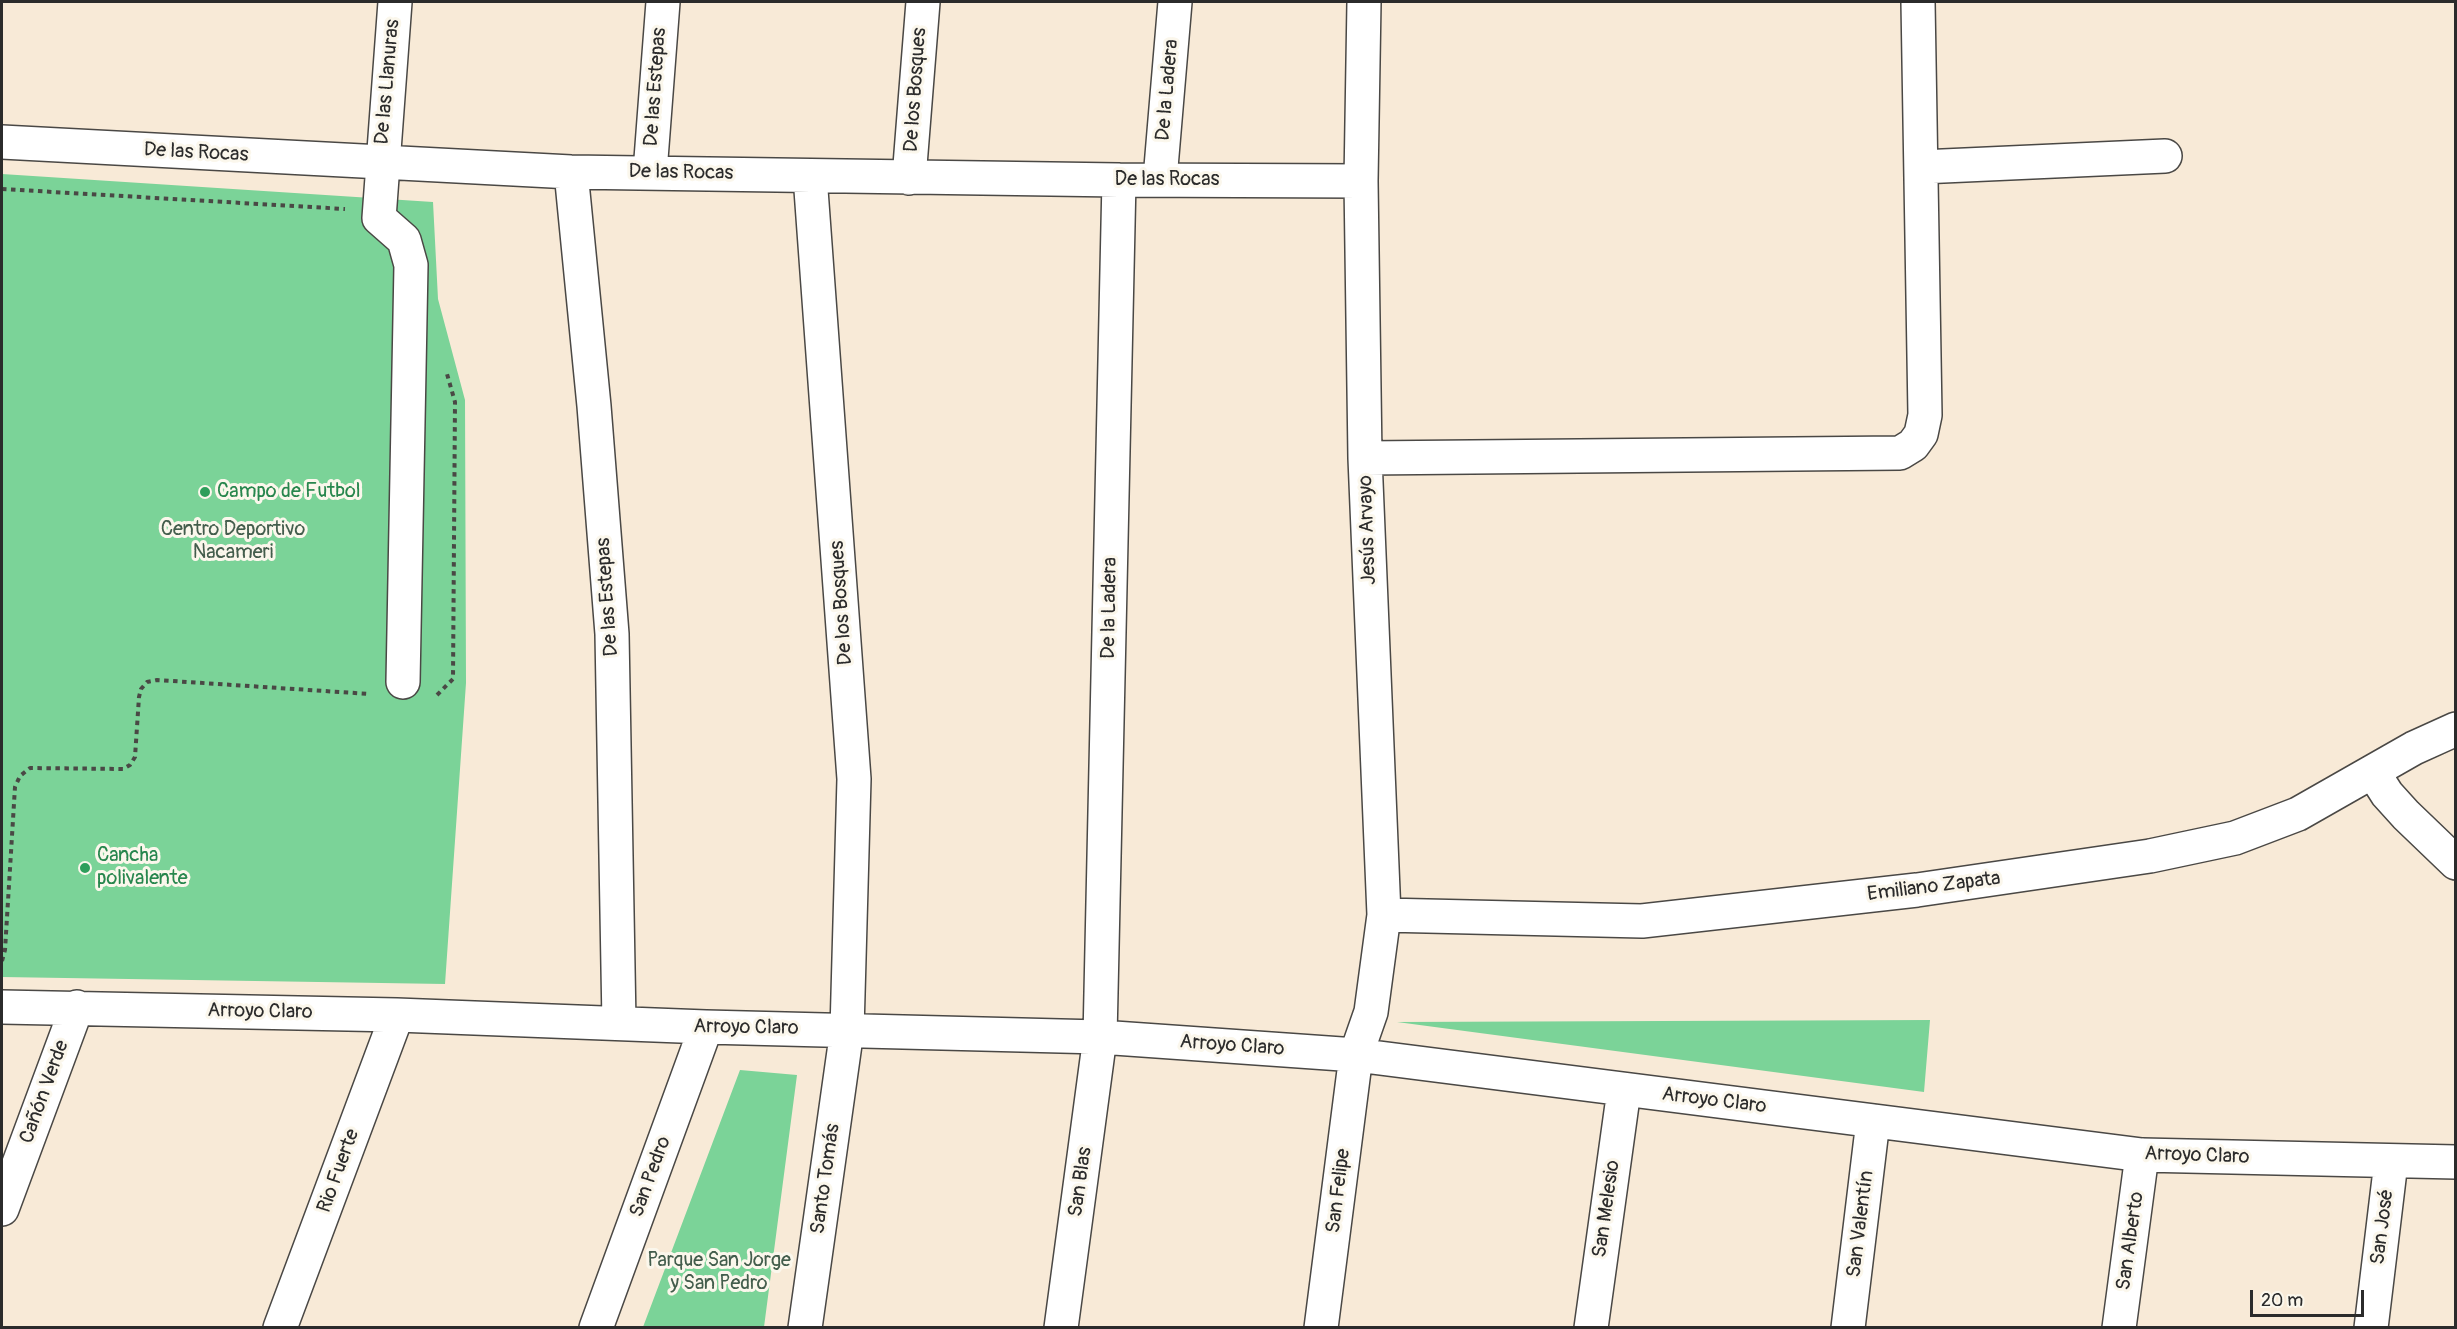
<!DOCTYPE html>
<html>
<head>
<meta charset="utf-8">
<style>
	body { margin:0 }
	#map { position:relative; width:2457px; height:1329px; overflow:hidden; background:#f8ead7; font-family:Pangolin,sans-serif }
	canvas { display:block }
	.frame { position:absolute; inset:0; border:3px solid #2b2b2b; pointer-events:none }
	.scale { position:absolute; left:2250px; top:1290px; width:114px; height:27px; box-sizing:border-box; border:3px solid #2b2b2b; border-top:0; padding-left:8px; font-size:18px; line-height:21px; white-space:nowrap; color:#2b2b2b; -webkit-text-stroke:4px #fbf7ec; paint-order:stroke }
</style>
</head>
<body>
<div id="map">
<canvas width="2457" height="1329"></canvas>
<div class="frame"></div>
<div class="scale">20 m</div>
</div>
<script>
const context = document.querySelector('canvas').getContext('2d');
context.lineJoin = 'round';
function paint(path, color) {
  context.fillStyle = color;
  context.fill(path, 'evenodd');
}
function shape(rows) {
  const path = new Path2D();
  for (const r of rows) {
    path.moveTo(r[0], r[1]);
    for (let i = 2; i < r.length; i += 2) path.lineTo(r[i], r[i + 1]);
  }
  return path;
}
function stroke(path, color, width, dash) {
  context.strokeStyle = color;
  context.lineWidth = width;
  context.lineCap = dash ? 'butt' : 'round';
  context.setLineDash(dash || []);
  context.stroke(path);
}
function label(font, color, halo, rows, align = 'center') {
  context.font = font + ' Pangolin,sans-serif';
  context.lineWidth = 6;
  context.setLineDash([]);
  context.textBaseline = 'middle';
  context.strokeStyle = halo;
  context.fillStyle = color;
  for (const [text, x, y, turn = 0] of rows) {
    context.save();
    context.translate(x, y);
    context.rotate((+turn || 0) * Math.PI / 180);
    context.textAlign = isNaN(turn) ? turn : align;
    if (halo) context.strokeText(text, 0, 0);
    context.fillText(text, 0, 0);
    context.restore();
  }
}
paint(shape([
	[2,174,433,202,438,299,465,400,466,683,445,984,2,977],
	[1930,1020,1924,1092,1397,1022],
	[740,1070,797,1075,764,1327,643,1327]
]), '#7bd398');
const minor = shape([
	[395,2,379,218,404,240,411,265,403,682],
	[2,142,571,172,1119,180,1361,181],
	[1921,167,2165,156],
	[571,172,594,406,612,634,619,1023],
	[650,172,663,2],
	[909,178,923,2],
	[1160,179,1175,2],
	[1365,458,1900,453,1913,445,1921,434,1925,415,1918,2],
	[2373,772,2387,794,2406,815,2456,863],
	[1384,915,1642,921,1917,890,2150,856,2235,838,2298,814,2414,748,2456,729],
	[2,1007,397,1015,706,1027,1100,1037,1356,1055,2142,1155,2456,1162],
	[2,1209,77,1007],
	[280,1328,397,1015],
	[596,1328,706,1027],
	[805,1328,847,1030,854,779,810,176],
	[1061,1328,1100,1037,1119,180],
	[1321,1328,1356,1055,1371,1012,1384,915,1365,458,1361,181,1364,2],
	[1591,1328,1624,1090],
	[1848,1328,1873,1121],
	[2119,1328,2142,1155],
	[2371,1328,2391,1162]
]);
stroke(minor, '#4a4845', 36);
stroke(shape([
	[2,189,345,209],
	[437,695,453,679,455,402,447,374],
	[2,961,5,950,15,787,20,776,30,768,123,769,130,765,135,757,139,697,141,689,147,682,157,680,370,694]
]), '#4a4845', 4, [4.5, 4.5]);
stroke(minor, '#fff', 33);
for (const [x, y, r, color] of [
	[205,492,6,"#2e9e5b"],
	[85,868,6,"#2e9e5b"]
]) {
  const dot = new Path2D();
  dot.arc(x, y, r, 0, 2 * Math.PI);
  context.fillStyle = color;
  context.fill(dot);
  stroke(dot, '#fbf7ec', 2);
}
label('20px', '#2b2b2b', '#fbf7ec', [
	["De las Llanuras",388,82,-85],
	["De las Estepas",656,87,-86],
	["De los Bosques",916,90,-86],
	["De la Ladera",1168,90,-85],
	["De las Rocas",196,153,3],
	["De las Rocas",681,173,1],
	["De las Rocas",1167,180],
	["Jesús Arvayo",1368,530,-92],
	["De las Estepas",608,597,-94],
	["De los Bosques",842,603,-94],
	["De la Ladera",1110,608,-89],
	["Emiliano Zapata",1934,887,-7],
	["Arroyo Claro",260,1012,1],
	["Arroyo Claro",746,1028,1],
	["Arroyo Claro",1232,1046,4],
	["Cañón Verde",45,1092,-70],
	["Arroyo Claro",1714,1101,7],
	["Arroyo Claro",2197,1156,2],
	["Rio Fuerte",339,1171,-70],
	["San Pedro",651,1177,-70],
	["Santo Tomás",826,1179,-82],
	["San Blas",1081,1182,-82],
	["San Felipe",1339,1191,-83],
	["San Melesio",1607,1209,-82],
	["San Valentín",1861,1224,-83],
	["San José",2383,1227,-83],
	["San Alberto",2131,1241,-82]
]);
label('20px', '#27864d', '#fbf7ec', [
	["Campo de Futbol",217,492],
	["Cancha",97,856],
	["polivalente",97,879]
], 'left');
label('20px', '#435d4c', '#fbf7ec', [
	["Centro Deportivo",233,530],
	["Nacameri",233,553],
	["Parque San Jorge",719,1261],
	["y San Pedro",719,1284]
]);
</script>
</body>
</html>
